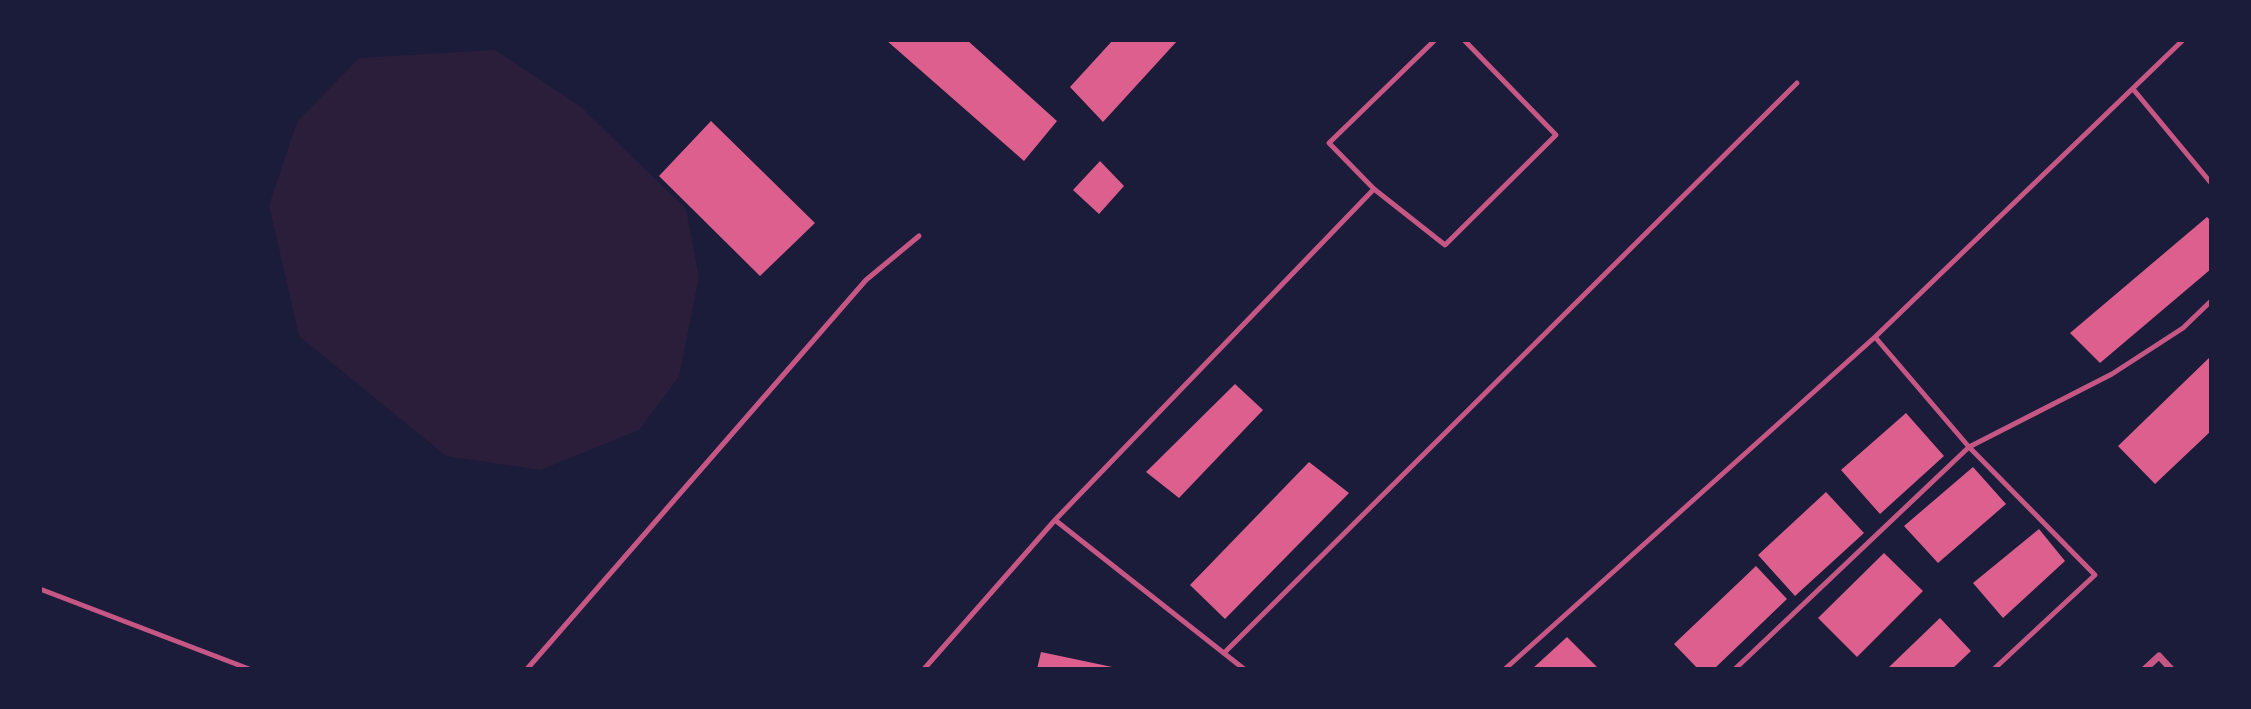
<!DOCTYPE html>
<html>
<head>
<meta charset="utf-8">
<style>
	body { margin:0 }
	#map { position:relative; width:2251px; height:709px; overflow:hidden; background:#1b1b3a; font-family:"Nunito Sans",sans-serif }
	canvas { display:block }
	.frame { position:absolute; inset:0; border:42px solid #1b1b3a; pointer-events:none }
</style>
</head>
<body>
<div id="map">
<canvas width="2251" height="709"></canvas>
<div class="frame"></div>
</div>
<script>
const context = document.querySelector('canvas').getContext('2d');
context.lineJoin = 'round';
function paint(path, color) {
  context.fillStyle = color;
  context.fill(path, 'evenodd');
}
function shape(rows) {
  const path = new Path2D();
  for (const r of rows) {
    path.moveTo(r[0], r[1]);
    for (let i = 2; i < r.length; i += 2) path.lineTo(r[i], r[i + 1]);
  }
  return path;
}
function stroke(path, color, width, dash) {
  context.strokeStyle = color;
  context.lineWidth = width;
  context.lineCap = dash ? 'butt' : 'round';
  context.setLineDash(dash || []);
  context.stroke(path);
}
paint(shape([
	[495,50,581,107,686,209,699,277,679,377,639,430,541,470,446,456,299,336,269,205,297,122,359,58]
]), '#2a1e3b');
paint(shape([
	[886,40,967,40,1057,121,1024,161],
	[1113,40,1178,40,1103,122,1070,87],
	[711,121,815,223,760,276,659,176],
	[1100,161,1124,186,1099,214,1073,190],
	[2207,217,2211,221,2211,269,2100,363,2070,333],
	[2211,356,2211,431,2155,484,2118,446],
	[1235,384,1263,410,1179,498,1146,472],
	[1906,413,1944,456,1880,514,1841,470],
	[1309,462,1349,493,1225,619,1190,585],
	[1973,467,2006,504,1938,563,1904,526],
	[1826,492,1864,533,1795,596,1758,555],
	[2039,529,2065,561,2003,618,1973,583],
	[1884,553,1923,591,1857,657,1818,618],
	[1756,566,1787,599,1714,669,1698,669,1674,644],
	[1940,618,1971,651,1952,669,1887,669],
	[1567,637,1599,669,1532,669],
	[1041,652,1117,668,1117,669,1037,669]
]), '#dd5f8e');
stroke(shape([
	[1435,40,1329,143,1374,189,1445,245,1556,135,1464,40],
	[2133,89,2211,183],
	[1875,337,1969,447,2095,575,1994,669],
	[1055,520,1244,669],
	[40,589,249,669],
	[1224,653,1797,83],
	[527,669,866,280,919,236],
	[924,669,1055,520,1374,189],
	[1505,669,1875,337,2183,40],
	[1735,669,1969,447,2112,374,2183,328,2211,301]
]), '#c65784', 5);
stroke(shape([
	[2145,669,2159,656,2171,669]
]), '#c65784', 7);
</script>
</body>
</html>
